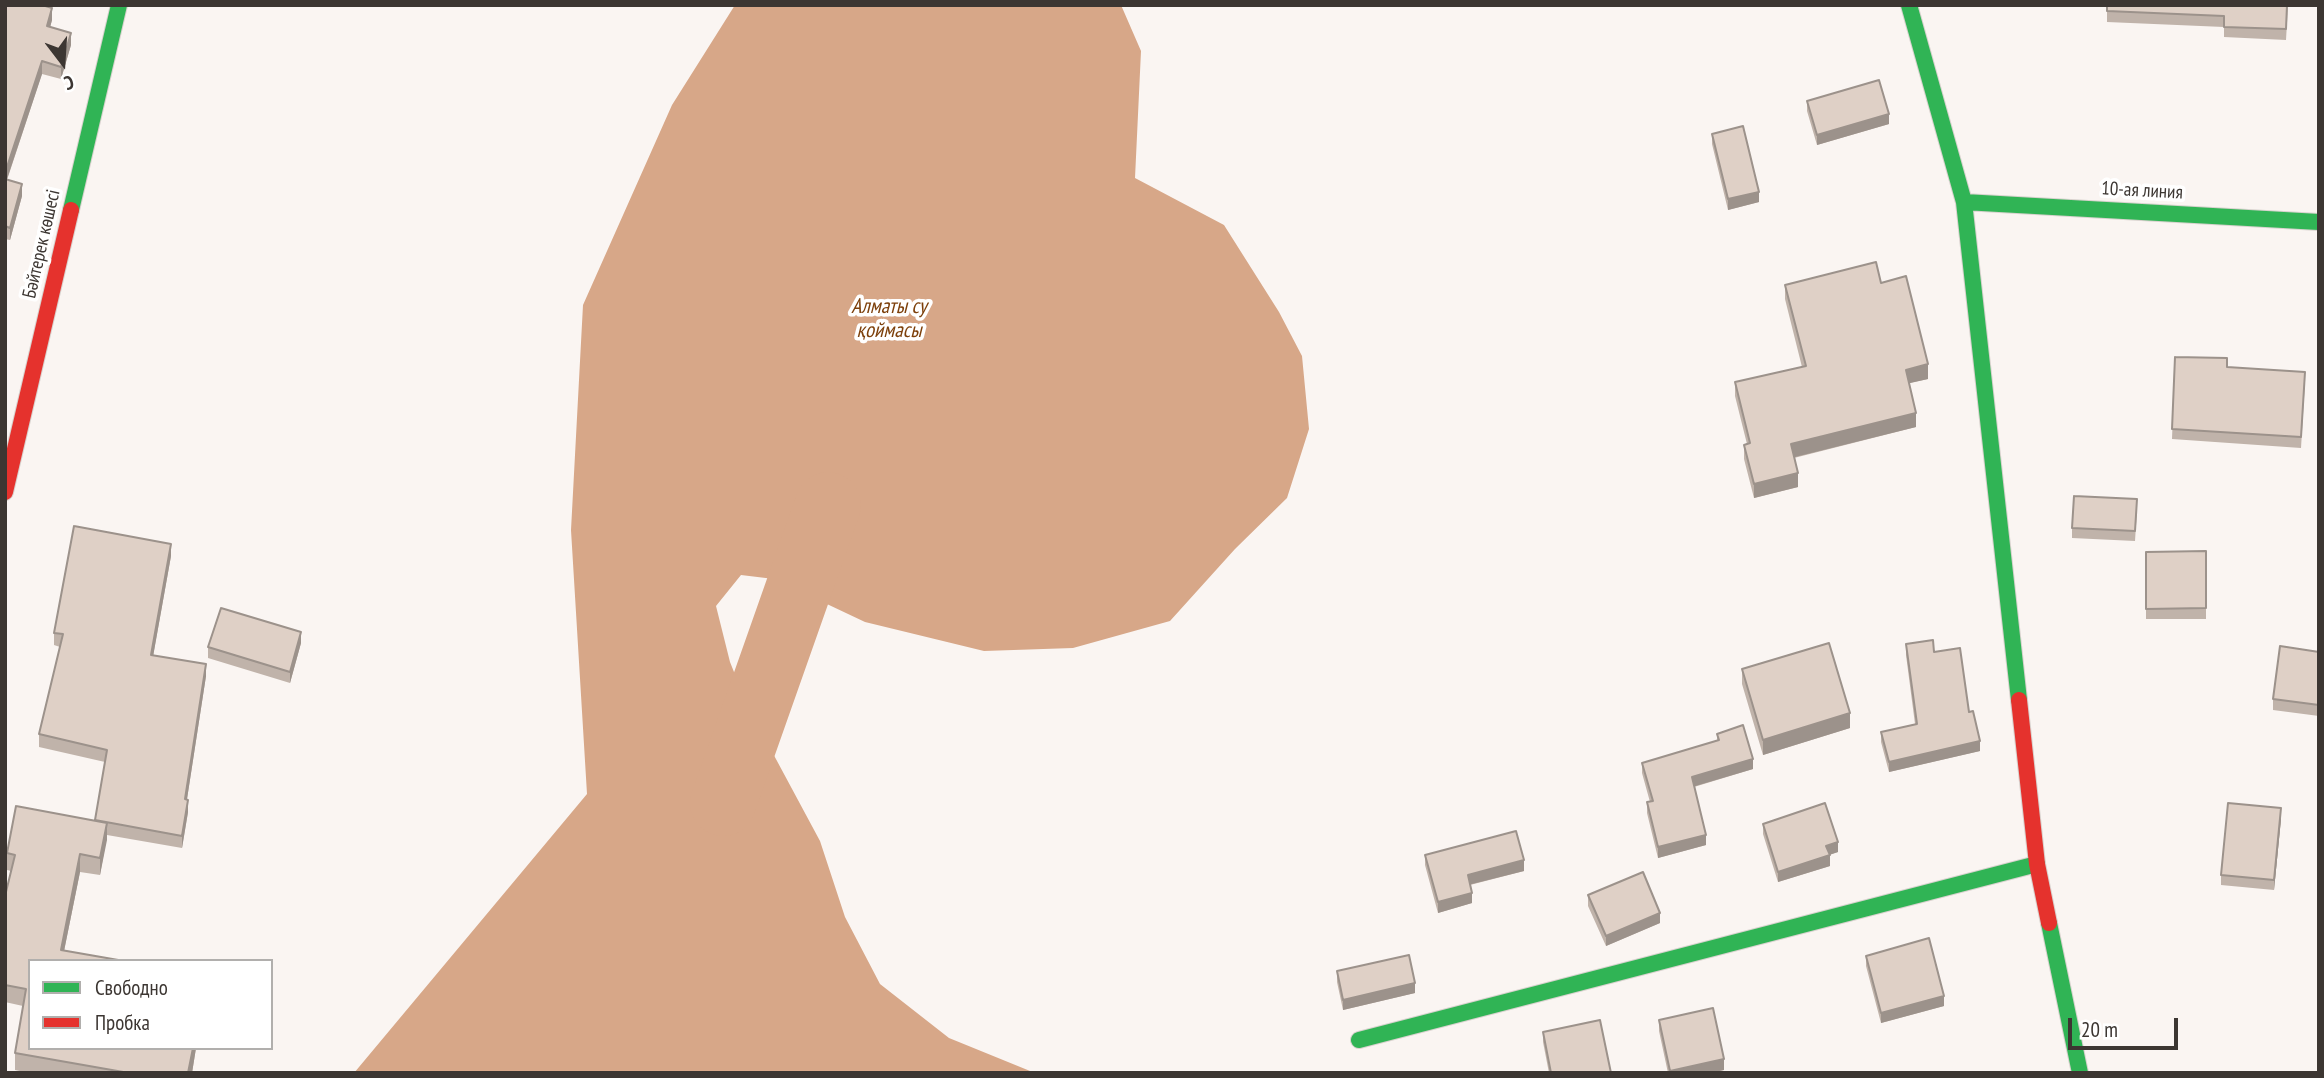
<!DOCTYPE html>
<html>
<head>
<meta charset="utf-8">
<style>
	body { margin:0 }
	#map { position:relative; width:2324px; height:1078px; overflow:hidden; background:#faf5f2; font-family:"PT Sans Narrow",sans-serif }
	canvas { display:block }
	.frame { position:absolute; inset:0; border:7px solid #3c3632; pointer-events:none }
	.legend { position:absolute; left:28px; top:959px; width:245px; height:91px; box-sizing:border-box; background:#fff; border:2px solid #b1afad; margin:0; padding:9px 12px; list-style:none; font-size:21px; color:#3c3632 }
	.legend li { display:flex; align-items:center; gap:14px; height:35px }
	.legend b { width:35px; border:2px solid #b1afad }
	.north { position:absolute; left:28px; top:28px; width:70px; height:70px; -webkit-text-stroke:5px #fff; paint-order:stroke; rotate:163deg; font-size:19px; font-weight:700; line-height:28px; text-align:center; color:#3c3632 }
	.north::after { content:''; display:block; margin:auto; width:24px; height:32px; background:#3c3632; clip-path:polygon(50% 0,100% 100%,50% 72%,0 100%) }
	.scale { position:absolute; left:2068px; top:1018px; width:110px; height:32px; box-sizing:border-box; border:4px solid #3c3632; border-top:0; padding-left:9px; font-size:21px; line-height:24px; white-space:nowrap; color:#3c3632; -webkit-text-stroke:5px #fff; paint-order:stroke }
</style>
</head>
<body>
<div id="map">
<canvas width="2324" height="1078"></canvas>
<div class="frame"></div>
<ul class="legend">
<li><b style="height:9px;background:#30b455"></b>Свободно</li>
<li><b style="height:9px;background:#e5322d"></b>Пробка</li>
</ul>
<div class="north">С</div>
<div class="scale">20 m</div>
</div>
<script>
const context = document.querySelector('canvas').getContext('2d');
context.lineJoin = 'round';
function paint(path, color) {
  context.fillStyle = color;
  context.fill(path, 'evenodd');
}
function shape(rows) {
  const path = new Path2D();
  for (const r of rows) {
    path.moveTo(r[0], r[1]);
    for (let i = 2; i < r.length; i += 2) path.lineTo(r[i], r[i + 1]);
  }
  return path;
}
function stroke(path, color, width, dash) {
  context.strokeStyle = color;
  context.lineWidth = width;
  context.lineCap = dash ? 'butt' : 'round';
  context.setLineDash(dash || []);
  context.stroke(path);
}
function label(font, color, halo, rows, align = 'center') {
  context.font = font + ' "PT Sans Narrow",sans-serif';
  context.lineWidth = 7;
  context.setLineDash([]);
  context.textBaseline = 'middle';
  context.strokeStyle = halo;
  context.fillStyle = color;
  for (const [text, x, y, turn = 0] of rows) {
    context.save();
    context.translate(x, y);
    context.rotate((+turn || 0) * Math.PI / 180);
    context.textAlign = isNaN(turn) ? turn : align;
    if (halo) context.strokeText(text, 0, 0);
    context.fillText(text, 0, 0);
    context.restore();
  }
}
paint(shape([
	[735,5,1121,5,1141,51,1135,178,1224,225,1279,312,1302,356,1309,429,1287,498,1235,549,1170,621,1073,648,984,651,865,622,774,579,741,575,716,606,730,662,748,707,820,841,845,917,880,984,949,1038,1035,1073,354,1073,587,794,571,530,583,305,672,105]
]), '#d7a788');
stroke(shape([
	[723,803,828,505]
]), '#d7a788', 66);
const fast = shape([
	[1909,5,1964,202,2019,700],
	[1964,202,2319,222],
	[71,210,119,5],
	[2049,923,2080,1073],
	[1359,1040,2037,864]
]);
const jam = shape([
	[5,492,71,210],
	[2019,700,2037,864,2049,923]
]);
stroke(fast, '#d8d2ce', 18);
stroke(jam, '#d8d2ce', 18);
stroke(fast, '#30b455', 16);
stroke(jam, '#e5322d', 16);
paint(shape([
	[5,5,52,20,50,27,71,45,61,79,42,74,7,180,22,196,10,240,5,239],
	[2107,5,2288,5,2286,40,2224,37,2224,27,2107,22],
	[1807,101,1889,124,1817,145,1807,111],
	[1712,134,1759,202,1728,210,1712,144],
	[1881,283,1928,379,1909,383,1916,427,1794,458,1798,487,1754,498,1744,459,1744,445,1747,444,1735,396,1735,382,1802,367,1785,299,1785,285],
	[2175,357,2305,382,2301,448,2172,439],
	[2137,510,2135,541,2072,538,2072,528],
	[2206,551,2206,619,2146,619,2146,552],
	[171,556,153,656,206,676,187,799,188,812,182,848,107,835,100,875,80,872,64,951,196,1048,192,1073,29,1073,15,1070,15,1053,23,1006,5,1002,5,896,11,871,7,870,7,853,95,821,105,762,39,747,39,734,60,647,54,645,54,633],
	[301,643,290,683,208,658,208,647],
	[1906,644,1934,652,1969,712,1980,751,1889,772,1881,742,1881,732,1915,724,1906,655],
	[2319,652,2319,716,2273,710,2273,699],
	[1742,669,1850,728,1763,755,1742,684],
	[1717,734,1753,769,1694,787,1706,845,1658,858,1647,813,1647,802,1650,802,1642,773,1642,763,1717,741],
	[2281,819,2274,890,2221,885,2221,875],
	[1763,824,1838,852,1829,855,1830,866,1778,882,1763,834],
	[1425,855,1524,871,1470,885,1472,903,1438,913,1425,865],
	[1588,895,1660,923,1606,946,1588,906],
	[1866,956,1944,1006,1881,1023,1866,966],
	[1337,971,1415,993,1343,1010,1337,982],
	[1659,1020,1724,1070,1710,1073,1668,1073,1659,1031],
	[1543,1032,1611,1073,1549,1073,1543,1042]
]), '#c0b3aa');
paint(shape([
	[52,8,52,20,47,39,47,26],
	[71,33,71,45,61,79,61,67],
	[42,61,42,74,5,185,5,173],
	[1889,114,1889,124,1817,145,1817,135],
	[22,184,22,196,10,240,10,228],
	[1759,192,1759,202,1728,210,1728,199],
	[1928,364,1928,379,1906,384,1906,370],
	[1916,413,1916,427,1791,458,1791,444],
	[1798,473,1798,487,1754,498,1754,484],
	[171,544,171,556,151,668,151,655],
	[301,632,301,643,290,683,290,672],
	[206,664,206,676,185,812,185,799],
	[1850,713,1850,728,1763,755,1763,740],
	[1980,741,1980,751,1889,772,1889,762],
	[1753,759,1753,769,1692,787,1692,777],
	[188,800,188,812,182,848,182,836],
	[2281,808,2281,819,2274,890,2274,880],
	[107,823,107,840,100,875,100,858],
	[1706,835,1706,845,1658,858,1658,847],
	[1838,842,1838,852,1826,856,1826,846],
	[80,854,80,872,62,961,61,950],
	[1830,855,1830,866,1778,882,1778,872],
	[1524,860,1524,871,1468,885,1468,875],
	[1472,893,1472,903,1438,913,1438,902],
	[1660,913,1660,923,1606,946,1606,936],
	[1415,983,1415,993,1343,1010,1343,1000],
	[1944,996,1944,1006,1881,1023,1881,1013],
	[193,1048,196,1048,192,1073,188,1073],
	[1724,1059,1724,1070,1710,1073,1670,1073,1670,1071]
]), '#9c928b');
const building = shape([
	[5,5,42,5,52,8,47,26,71,33,61,67,42,61,5,173,5,5],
	[2107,5,2287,5,2286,29,2224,27,2224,16,2107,11,2107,5],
	[1879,80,1889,114,1817,135,1807,101,1879,80],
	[1743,126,1759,192,1728,199,1712,134,1743,126],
	[5,179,22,184,10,228,5,226,5,179],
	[1876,262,1881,283,1906,276,1928,364,1906,370,1916,413,1791,444,1798,473,1754,484,1744,445,1750,443,1735,382,1806,366,1785,285,1876,262],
	[2175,357,2227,358,2227,367,2305,372,2301,437,2172,429,2175,357],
	[2074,496,2137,499,2135,531,2072,528,2074,496],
	[74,526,171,544,151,655,206,664,185,799,188,800,182,836,95,820,107,750,39,734,63,634,54,633,74,526],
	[2206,551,2206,608,2146,609,2146,552,2206,551],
	[221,608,301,632,290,672,208,647,221,608],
	[1933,640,1934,652,1960,648,1969,712,1973,711,1980,741,1889,762,1881,732,1917,724,1906,644,1933,640],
	[1829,643,1850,713,1763,740,1742,669,1829,643],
	[2280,646,2319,652,2319,705,2273,699,2280,646],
	[1743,725,1753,759,1692,777,1706,835,1658,847,1647,802,1653,801,1642,763,1719,740,1717,734,1743,725],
	[1825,803,1838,842,1826,846,1830,855,1778,872,1763,824,1825,803],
	[2228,803,2281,808,2274,880,2221,875,2228,803],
	[16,806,107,823,100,858,80,854,61,950,124,961,30,961,30,1048,193,1048,188,1073,129,1073,15,1053,26,989,5,985,5,896,15,855,7,853,16,806],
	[1516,831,1524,860,1468,875,1472,893,1438,902,1425,855,1516,831],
	[1643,872,1660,913,1606,936,1588,895,1643,872],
	[1929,938,1944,996,1881,1013,1866,956,1929,938],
	[1409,955,1415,983,1343,1000,1337,971,1409,955],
	[1713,1008,1724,1059,1670,1071,1659,1020,1713,1008],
	[1600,1020,1611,1073,1551,1073,1543,1032,1600,1020]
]);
paint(building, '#dfd0c6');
stroke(building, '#9c928b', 2);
label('19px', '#3c3632', '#fff', [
	["10-ая линия",2142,191,3],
	["Бәйтерек көшесі",42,244,-77]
]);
label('italic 21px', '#7d400b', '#fff', [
	["Алматы су",889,307],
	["қоймасы",889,331]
]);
</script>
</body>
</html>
